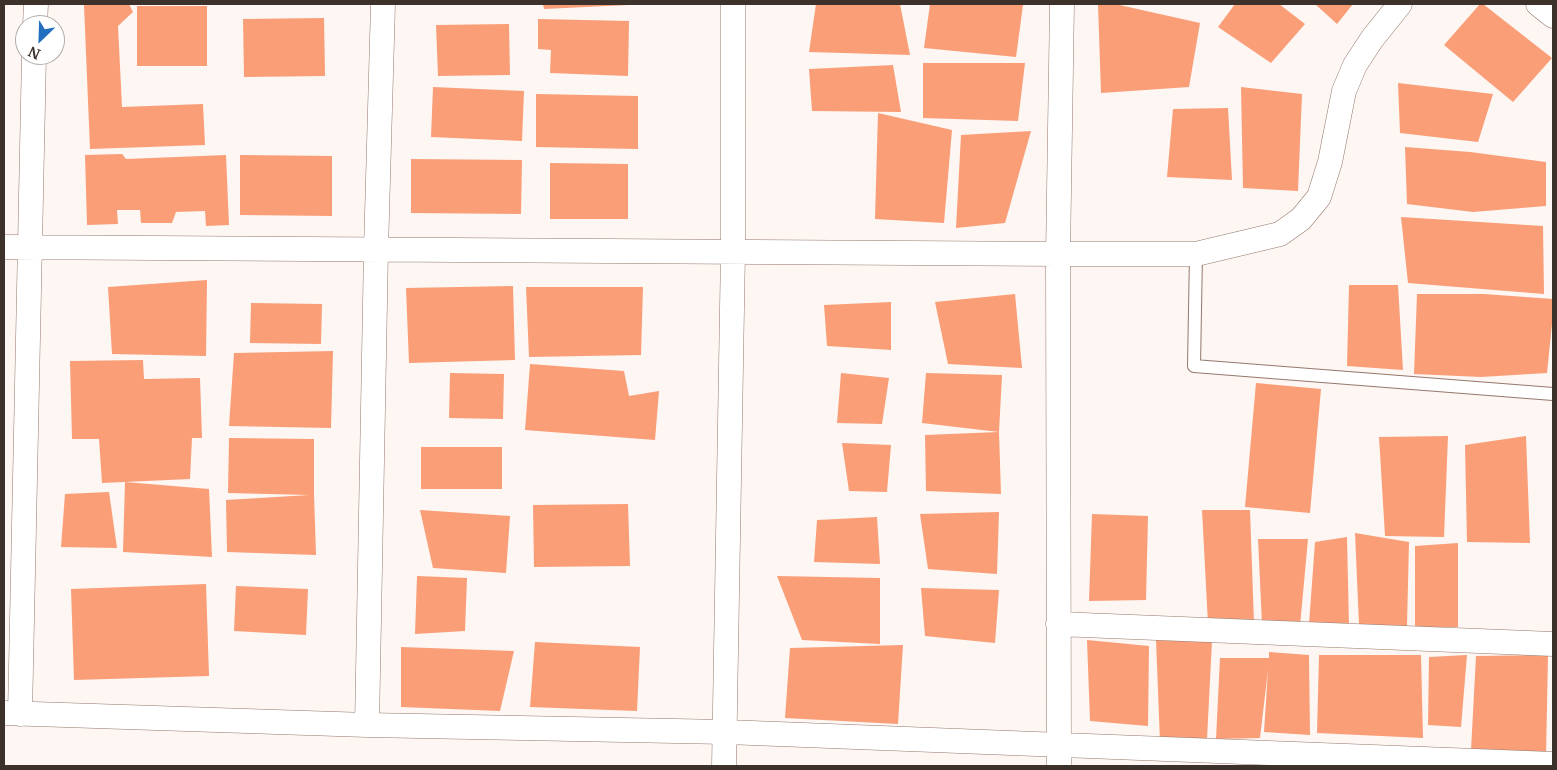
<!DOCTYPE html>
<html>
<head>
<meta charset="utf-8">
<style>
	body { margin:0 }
	#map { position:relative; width:1557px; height:770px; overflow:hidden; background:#fdf6f3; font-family:Merriweather,serif }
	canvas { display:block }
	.frame { position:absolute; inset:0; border:5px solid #3d312c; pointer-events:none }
	.north { position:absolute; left:15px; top:15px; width:50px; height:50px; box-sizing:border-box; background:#fff; border:1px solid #b1adab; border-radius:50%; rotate:204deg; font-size:14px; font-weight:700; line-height:20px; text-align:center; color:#3d312c }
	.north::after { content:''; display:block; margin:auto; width:18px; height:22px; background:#226fbf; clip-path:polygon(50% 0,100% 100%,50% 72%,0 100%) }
</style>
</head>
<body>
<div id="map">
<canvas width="1557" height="770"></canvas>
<div class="frame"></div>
<div class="north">N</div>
</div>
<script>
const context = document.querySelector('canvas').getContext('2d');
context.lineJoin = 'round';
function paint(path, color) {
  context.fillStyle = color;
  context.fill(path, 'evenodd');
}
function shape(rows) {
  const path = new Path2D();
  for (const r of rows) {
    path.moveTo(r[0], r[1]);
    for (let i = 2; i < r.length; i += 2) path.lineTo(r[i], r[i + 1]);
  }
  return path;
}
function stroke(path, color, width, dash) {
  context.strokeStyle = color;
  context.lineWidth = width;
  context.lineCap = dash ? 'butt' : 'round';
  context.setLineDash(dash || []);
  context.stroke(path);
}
paint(shape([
	[129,4,133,12,118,26,122,107,203,104,205,145,90,149,84,5],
	[543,4,628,4,628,5,544,9],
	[816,4,900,4,910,55,809,52],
	[930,4,1023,5,1016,57,924,48],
	[1098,4,1115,4,1200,23,1189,87,1101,93],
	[1235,4,1279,4,1305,24,1271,63,1218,27],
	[1315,4,1353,4,1337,24],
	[1480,4,1483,4,1552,58,1513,102,1444,45],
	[137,6,207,6,207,66,137,66],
	[324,18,325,76,244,77,243,19],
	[538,19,629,21,628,76,550,73,551,50,538,49],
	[509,24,510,75,438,76,436,25],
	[923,63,1025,63,1018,121,923,118],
	[893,65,901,112,812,111,809,69],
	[1398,83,1493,94,1478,142,1400,133],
	[433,87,524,91,522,141,431,137],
	[1241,87,1302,94,1298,191,1243,188],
	[536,94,638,96,638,149,536,147],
	[1228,108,1232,180,1167,177,1173,109],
	[878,113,952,130,944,223,875,219],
	[1031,131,1005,223,956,228,961,135],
	[1405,147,1470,152,1546,162,1546,206,1473,212,1407,204],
	[122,154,126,159,226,155,229,225,206,226,205,211,176,212,172,223,141,223,140,210,117,210,118,224,87,225,85,155],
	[240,155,332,156,332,216,240,215],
	[411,159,522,160,521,214,411,213],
	[550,163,628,164,628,219,550,219],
	[1401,217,1543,226,1544,294,1408,283],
	[207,280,206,356,112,354,108,287],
	[1349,285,1398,285,1403,370,1347,366],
	[513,286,515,360,409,363,406,288],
	[526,287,643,287,641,355,529,357],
	[1015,294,1022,368,948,364,935,302],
	[1417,294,1484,294,1553,299,1553,314,1547,373,1481,377,1414,374],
	[891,302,891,350,827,346,824,305],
	[251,303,322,304,321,344,250,343],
	[333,351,331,428,229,426,234,353],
	[143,360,144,379,200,378,202,438,192,438,190,479,102,483,99,439,72,439,70,361],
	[530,364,624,371,629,396,659,391,655,440,525,430],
	[450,373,504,374,503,419,449,418],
	[841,373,889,378,882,424,837,423],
	[926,373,1002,375,999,432,922,423],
	[1256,383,1321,389,1310,513,1245,507],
	[999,432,1001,494,926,491,925,435],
	[1448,436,1444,537,1385,536,1379,437],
	[1526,436,1530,543,1467,542,1465,445],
	[229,438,314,439,314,494,316,555,227,552,226,500,309,495,228,493],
	[842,443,891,445,887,492,849,491],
	[421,447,502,447,502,489,421,489],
	[125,482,209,489,212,557,123,552],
	[109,492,117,548,61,547,65,494],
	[628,504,630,566,534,567,533,505],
	[420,510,510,516,506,573,433,568],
	[1202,510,1250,510,1254,623,1208,624],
	[999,512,997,574,928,569,920,514],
	[1092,514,1148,516,1146,600,1089,601],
	[877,517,880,564,814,562,817,520],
	[1355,533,1409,542,1407,626,1359,625],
	[1347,537,1349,626,1309,624,1315,542],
	[1258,539,1308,539,1300,626,1262,624],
	[1458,543,1458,627,1415,628,1415,546],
	[417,576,467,578,465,631,415,634],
	[777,576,880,578,880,644,802,640],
	[206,584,209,676,74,680,71,589],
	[236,586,308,589,306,635,234,631],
	[921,588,999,590,995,643,925,636],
	[1087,640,1149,646,1148,726,1090,721],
	[1156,640,1212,641,1207,739,1160,742],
	[535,642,640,647,637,711,530,707],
	[903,645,898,724,785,718,790,648],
	[401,647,514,651,500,711,401,707],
	[1269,652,1309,655,1310,735,1264,732,1268,670,1260,738,1216,739,1220,658,1269,658],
	[1319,655,1421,655,1423,738,1317,733],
	[1467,655,1461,727,1428,725,1429,657],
	[1548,655,1546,756,1471,750,1476,656]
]), '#fa9e77');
const service = shape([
	[1196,254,1194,366,1553,394]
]);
const minor = shape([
	[1538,4,1553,16],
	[35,25,36,4],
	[4,247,1058,254,1196,254,1280,234,1301,219,1319,197,1330,162,1344,91,1355,65,1372,39,1400,4],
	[1058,624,1553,644],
	[4,713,367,725,726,732,1553,764],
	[20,714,34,55],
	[367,725,376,250,383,4],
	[724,766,733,251,733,4],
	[1059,766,1058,254,1062,4]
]);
stroke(service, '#94786c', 14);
stroke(minor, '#94786c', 25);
stroke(service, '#fff', 12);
stroke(minor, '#fff', 24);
</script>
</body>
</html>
